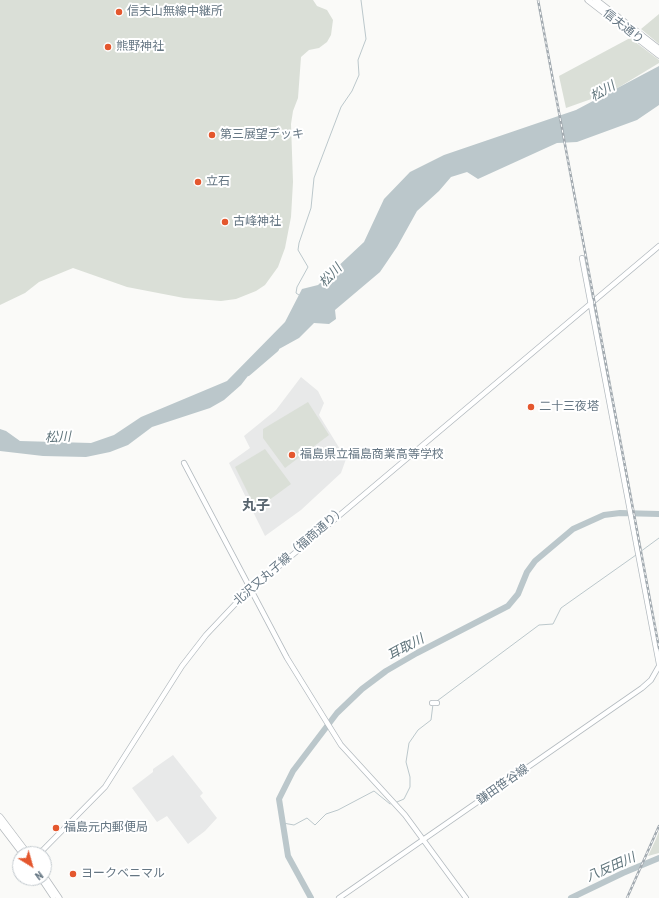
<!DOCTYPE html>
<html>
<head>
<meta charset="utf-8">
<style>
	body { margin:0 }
	#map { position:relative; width:659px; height:898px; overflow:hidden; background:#fafaf8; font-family:"Roboto Condensed",sans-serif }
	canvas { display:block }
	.north { position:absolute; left:12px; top:846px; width:40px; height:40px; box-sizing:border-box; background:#fff; border:1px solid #c1c8cd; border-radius:50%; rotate:143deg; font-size:11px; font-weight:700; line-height:16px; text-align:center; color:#657683 }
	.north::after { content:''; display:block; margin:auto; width:14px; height:18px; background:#e4572e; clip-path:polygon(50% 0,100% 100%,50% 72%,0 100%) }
</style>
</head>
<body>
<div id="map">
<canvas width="659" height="898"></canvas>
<div class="north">N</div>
</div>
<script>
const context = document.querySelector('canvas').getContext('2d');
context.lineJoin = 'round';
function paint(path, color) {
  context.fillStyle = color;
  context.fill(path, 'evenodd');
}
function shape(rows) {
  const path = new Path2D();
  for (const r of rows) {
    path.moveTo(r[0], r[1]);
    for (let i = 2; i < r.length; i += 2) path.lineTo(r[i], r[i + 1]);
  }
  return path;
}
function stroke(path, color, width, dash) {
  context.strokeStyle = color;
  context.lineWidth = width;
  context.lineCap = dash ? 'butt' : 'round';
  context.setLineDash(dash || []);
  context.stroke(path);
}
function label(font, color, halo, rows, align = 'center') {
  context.font = font + ' "Roboto Condensed","Noto Sans JP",sans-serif';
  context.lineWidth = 4;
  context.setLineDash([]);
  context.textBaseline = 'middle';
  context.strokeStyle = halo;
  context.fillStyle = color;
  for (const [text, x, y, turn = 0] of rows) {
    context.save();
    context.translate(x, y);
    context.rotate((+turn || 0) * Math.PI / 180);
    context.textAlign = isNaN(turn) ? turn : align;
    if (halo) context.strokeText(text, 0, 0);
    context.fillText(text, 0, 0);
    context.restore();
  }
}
paint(shape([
	[301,377,318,391,324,403,319,415,346,459,341,473,301,510,265,536,229,463,250,448,244,436,276,410],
	[173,755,203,793,200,796,217,818,205,831,188,844,167,816,157,822,132,788,153,772,153,769]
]), '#e8e9e9');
paint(shape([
	[0,0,313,0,317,6,327,10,333,20,331,35,327,42,319,48,309,50,301,57,298,98,293,111,291,124,293,182,291,217,285,248,278,267,265,285,256,291,236,299,221,301,184,298,127,287,73,268,39,282,25,293,0,305],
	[659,14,659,44,641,29],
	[630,38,659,60,659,63,611,92,566,108,559,76],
	[308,402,329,435,285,468,263,438,263,429],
	[265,449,291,484,261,506,254,505,235,467],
	[659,831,659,853,648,856,656,839]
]), '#dadfd7');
paint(shape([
	[659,66,659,105,637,120,577,142,557,143,478,179,467,172,451,177,439,191,417,211,397,247,380,272,335,310,336,319,329,324,314,323,299,338,261,359,241,385,224,400,210,408,152,427,128,445,110,452,86,457,43,456,0,451,0,429,6,431,20,441,91,443,114,435,141,417,227,381,285,322,302,289,318,285,364,242,384,199,410,172,444,155,576,110]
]), '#bbc7cb');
stroke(shape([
	[299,295,296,293,297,287,308,267,298,250,299,243,311,208,314,178,341,107,352,91,359,75,358,60,366,39,361,0],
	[640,552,659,538],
	[437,701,539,625,553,624,561,608,636,555],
	[397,802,404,799,410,787,410,777,406,762,409,743,418,730,431,720,433,704],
	[283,823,294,825,307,818,315,825,326,814,338,810,374,791,390,804]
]), '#bbc7cb', 1);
stroke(shape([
	[248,373,276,349],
	[311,898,288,856,279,799,293,771,337,713,362,689,386,671,417,653,508,606,518,594,527,572,535,561,573,529,604,515,620,513,659,514],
	[571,898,623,873,659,858]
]), '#bbc7cb', 6);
const secondary = shape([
	[582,258,659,664],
	[184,463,287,658,326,721,341,745,405,815,466,898],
	[432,703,437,703],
	[39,854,105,787,182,666,206,635,239,600,659,246],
	[339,898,642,688,651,680,659,666]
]);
const highway = shape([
	[588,0,659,55],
	[596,0,659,49],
	[0,817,28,854],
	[0,824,23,854],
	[44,876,59,898],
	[41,878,53,896]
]);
stroke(secondary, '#b3babf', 6);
stroke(highway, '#b4b9bd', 7);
stroke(secondary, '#fff', 4.5);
stroke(highway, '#fff', 5.5);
const rail = shape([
	[538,0,659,648],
	[627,898,659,826]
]);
stroke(rail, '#a2aab0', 2.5);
stroke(rail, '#fff', 1, [3]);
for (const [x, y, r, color] of [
	[119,12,4,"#e4572e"],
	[108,47,4,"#e4572e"],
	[212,135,4,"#e4572e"],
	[198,182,4,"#e4572e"],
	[225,222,4,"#e4572e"],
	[531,407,4,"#e4572e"],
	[292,455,4,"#e4572e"],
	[56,828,4,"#e4572e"],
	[73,874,4,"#e4572e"]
]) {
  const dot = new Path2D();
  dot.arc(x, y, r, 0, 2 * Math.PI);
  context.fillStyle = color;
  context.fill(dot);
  stroke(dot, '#fff', 1.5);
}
label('12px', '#657683', '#fff', [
	["信夫山無線中継所",127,12],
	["熊野神社",116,47],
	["第三展望デッキ",220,135],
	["立石",206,182],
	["古峰神社",233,222],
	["二十三夜塔",539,407],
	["福島県立福島商業高等学校",300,455],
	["福島元内郵便局",64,828],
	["ヨークベニマル",81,874]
], 'left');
label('12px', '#657683', '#fff', [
	["信夫通り",623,27,38],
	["北沢又丸子線（福商通り）",290,556,-41],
	["鎌田笹谷線",503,785,-35]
]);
label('italic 13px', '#60757c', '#fff', [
	["松川",603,92,-29],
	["松川",331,276,-47],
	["松川",58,438,-2],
	["耳取川",406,648,-28],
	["八反田川",611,868,-24]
]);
label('bold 14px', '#57646e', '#fff', [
	["丸子",256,506]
]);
</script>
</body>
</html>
